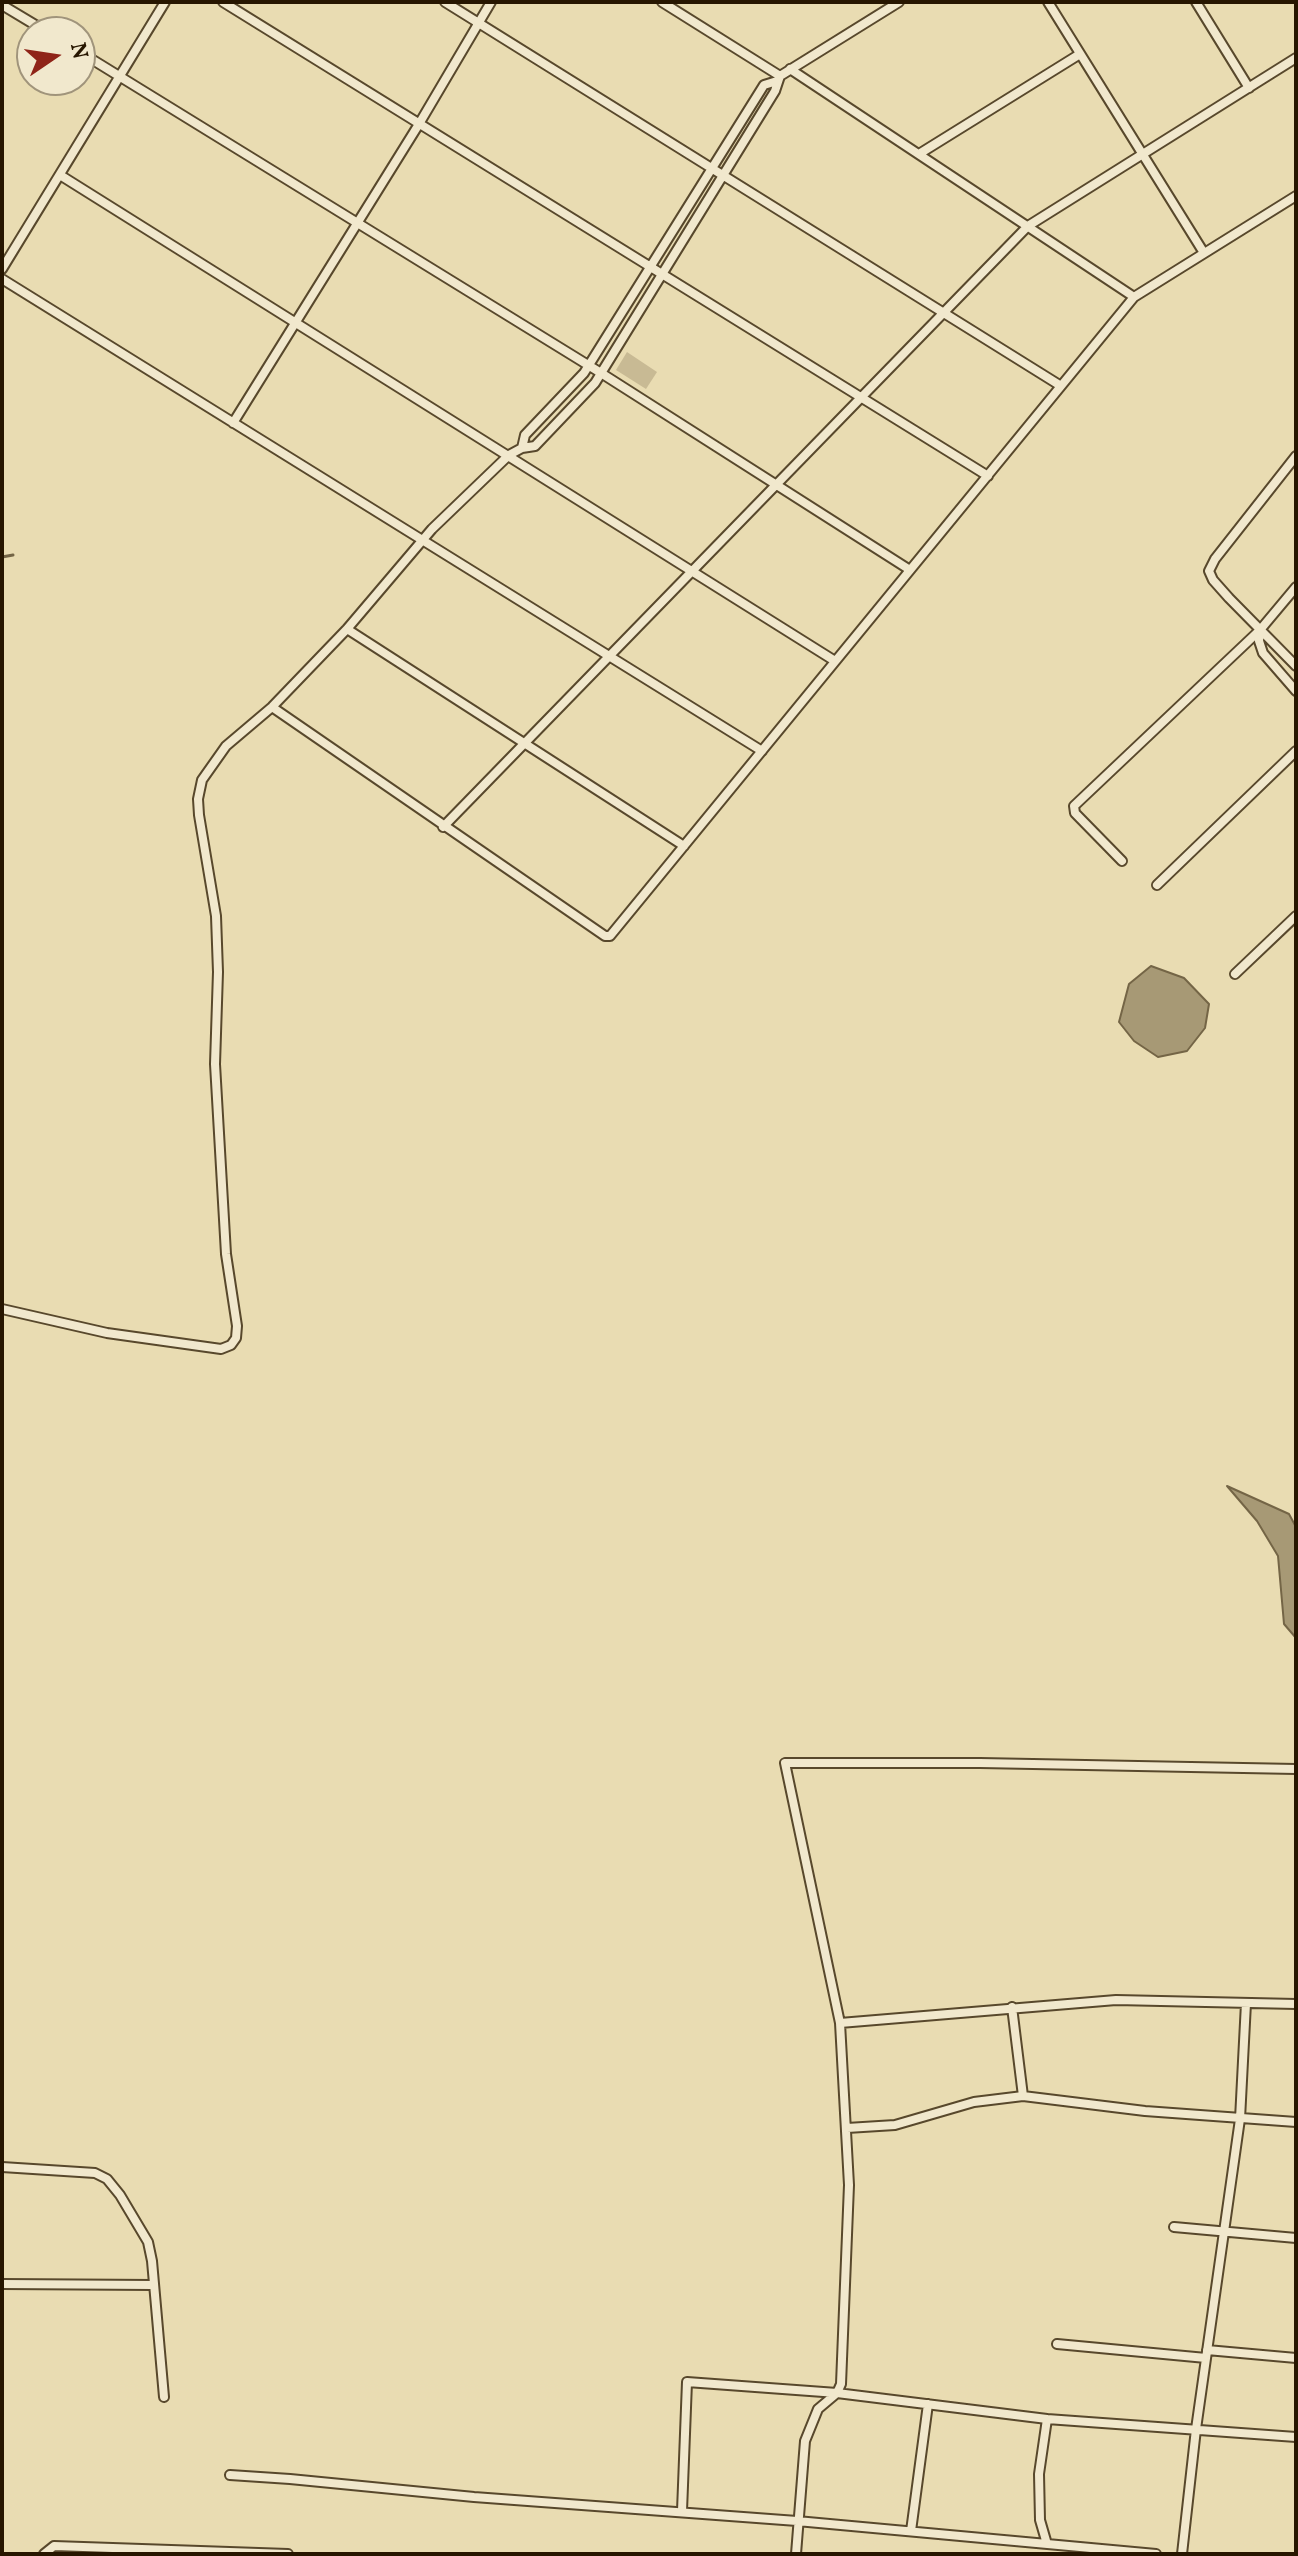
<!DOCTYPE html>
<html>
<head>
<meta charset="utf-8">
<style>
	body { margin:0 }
	#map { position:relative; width:1298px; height:2556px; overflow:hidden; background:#e9dcb2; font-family:Vollkorn,serif }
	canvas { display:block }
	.frame { position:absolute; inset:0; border:4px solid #271600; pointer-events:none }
	.north { position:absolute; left:16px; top:16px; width:80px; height:80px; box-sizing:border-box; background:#f1e8cd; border:2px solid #a0947b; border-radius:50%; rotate:77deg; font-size:22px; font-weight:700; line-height:32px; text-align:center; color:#271600 }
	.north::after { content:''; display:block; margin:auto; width:28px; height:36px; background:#8f2418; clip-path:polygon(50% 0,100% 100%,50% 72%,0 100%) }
</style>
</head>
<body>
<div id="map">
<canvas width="1298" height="2556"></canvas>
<div class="frame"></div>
<div class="north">N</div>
</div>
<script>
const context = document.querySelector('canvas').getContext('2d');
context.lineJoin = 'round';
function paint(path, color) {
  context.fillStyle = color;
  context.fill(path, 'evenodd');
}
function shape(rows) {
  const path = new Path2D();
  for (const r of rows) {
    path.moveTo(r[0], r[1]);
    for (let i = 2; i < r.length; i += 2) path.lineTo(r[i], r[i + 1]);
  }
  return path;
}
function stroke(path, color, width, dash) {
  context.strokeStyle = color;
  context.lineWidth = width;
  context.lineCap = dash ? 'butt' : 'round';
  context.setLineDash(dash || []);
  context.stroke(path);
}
paint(shape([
	[627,352,657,372,646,389,616,370]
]), '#c8ba94');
const water = shape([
	[1151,966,1184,978,1209,1004,1205,1028,1187,1051,1158,1057,1134,1041,1119,1022,1129,984,1151,966],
	[1227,1486,1289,1514,1296,1527,1296,1638,1284,1624,1278,1556,1257,1521,1227,1486]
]);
paint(water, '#a79975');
stroke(water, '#746546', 2);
stroke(shape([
	[2,557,13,555]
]), '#746546', 3);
const street = shape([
	[223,2,988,476],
	[445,2,1061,386],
	[662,2,780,76],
	[1048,2,1204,253],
	[1196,2,1249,88],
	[2,5,47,32],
	[80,52,601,373,910,570],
	[790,69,1134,297],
	[919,154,1080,54],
	[60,175,835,661],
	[2,269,165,2],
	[2,279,762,751],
	[233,423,419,124,491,2],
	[522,448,525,435,584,373,764,85,777,81],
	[1296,456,1215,559,1209,571,1213,580,1229,598,1296,666],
	[1296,587,1260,630,1259,641,1263,653,1296,691],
	[347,629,684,846],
	[272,707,605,936,610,936,1134,297,1296,196],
	[443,827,1028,226,1296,58],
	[1122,861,1075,813,1074,806,1260,630],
	[1157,885,1296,751],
	[1235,974,1296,916],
	[2,1309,107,1333,221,1349,231,1345,236,1338,237,1326,226,1254,215,1064,218,972,216,916,199,815,198,799,202,780,226,746,272,707,347,629,432,529,509,455,522,448,535,446,595,383,775,91,780,76,899,2],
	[1012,2007,1023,2096],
	[840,2023,1116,2000,1296,2004],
	[847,2128,895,2125,974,2102,1023,2096,1145,2111,1296,2122],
	[2,2167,95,2173,107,2179,120,2195,148,2242,152,2261,164,2397],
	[1174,2227,1296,2238],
	[2,2284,153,2285],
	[1057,2344,1206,2358],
	[1207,2350,1296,2358],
	[230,2475,290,2479,474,2497,797,2521,1156,2554],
	[682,2511,687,2382,837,2393,1047,2419,1296,2437],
	[911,2531,928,2404],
	[1047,2544,1040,2520,1039,2474,1047,2419],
	[44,2554,54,2546,288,2554],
	[796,2554,805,2441,818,2409,837,2393,841,2384,849,2185,840,2023,785,1763,980,1763,1296,1769],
	[1182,2554,1196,2429,1240,2119,1246,2003]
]);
stroke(street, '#58482c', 12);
stroke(street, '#f1e8cd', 8);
</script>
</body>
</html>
